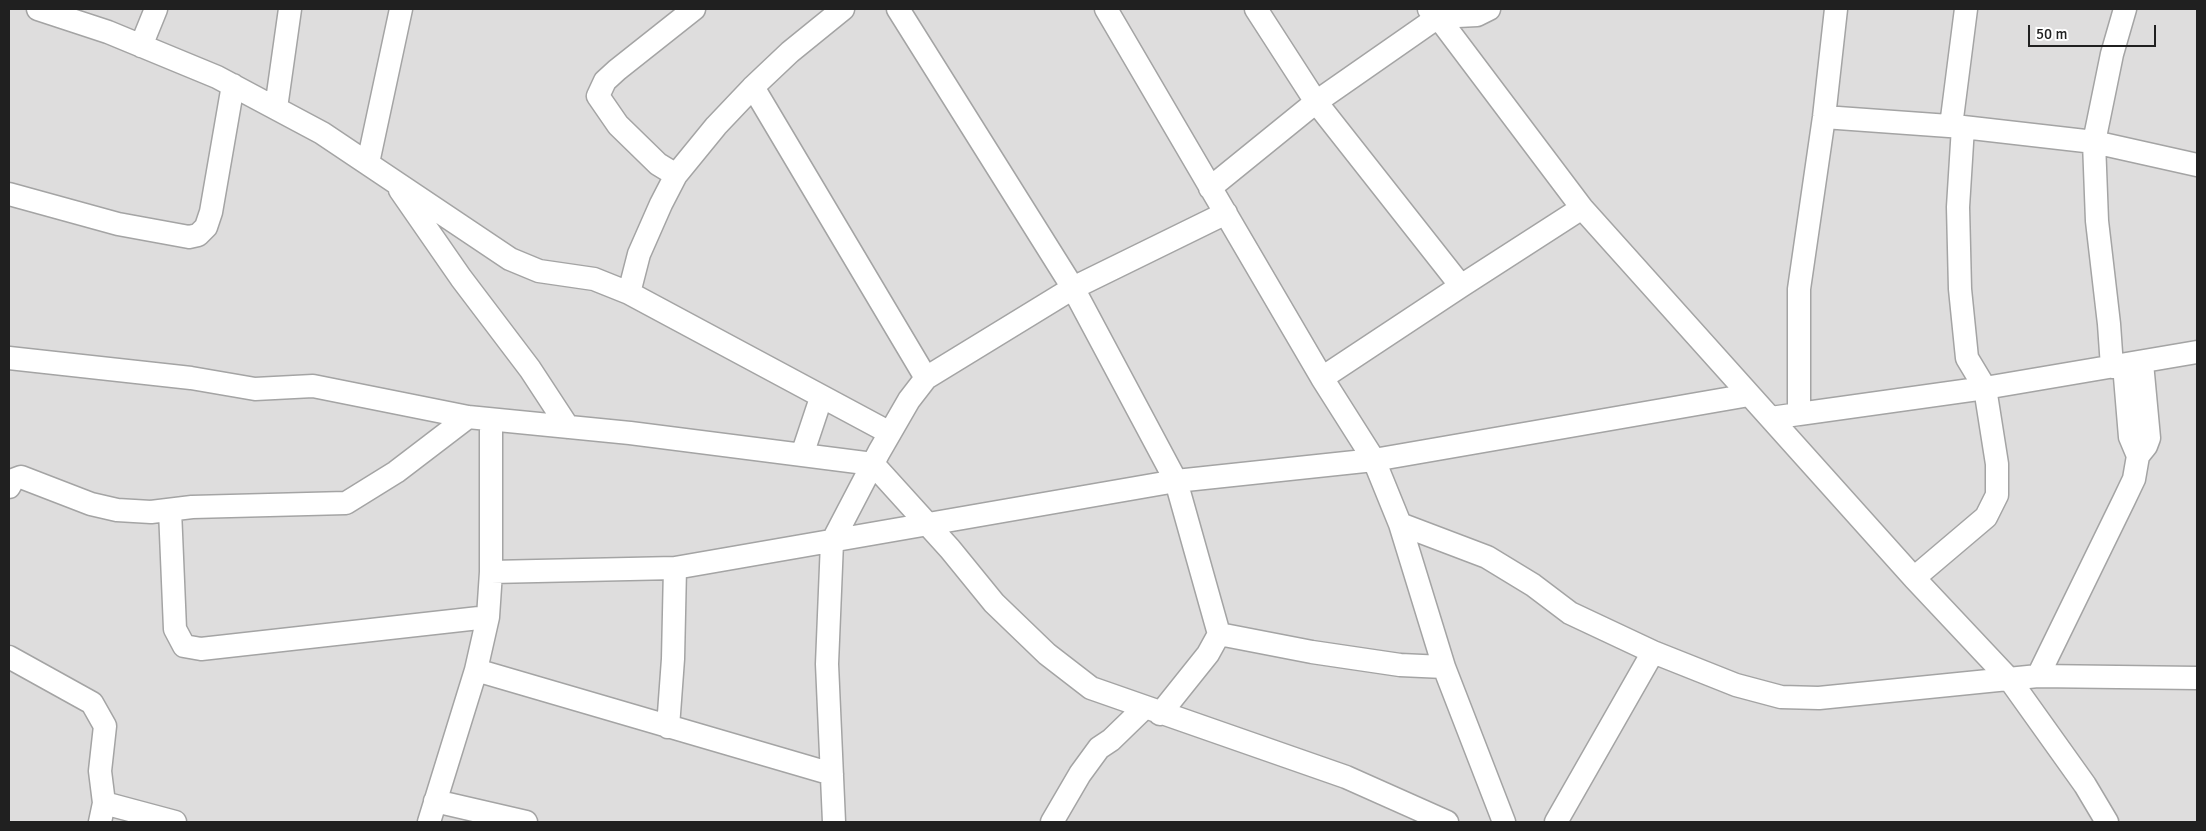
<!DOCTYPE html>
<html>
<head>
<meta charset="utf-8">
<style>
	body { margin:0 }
	#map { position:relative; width:2206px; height:831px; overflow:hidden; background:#f0eee7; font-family:Signika,sans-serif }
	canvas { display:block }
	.frame { position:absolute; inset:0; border:10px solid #202020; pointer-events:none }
	.scale { position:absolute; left:2028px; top:25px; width:128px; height:22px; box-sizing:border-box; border:2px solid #202020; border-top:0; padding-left:6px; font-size:15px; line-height:18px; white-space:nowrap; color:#202020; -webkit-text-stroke:4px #fff; paint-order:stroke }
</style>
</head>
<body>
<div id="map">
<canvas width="2206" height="831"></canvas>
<div class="frame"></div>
<div class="scale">50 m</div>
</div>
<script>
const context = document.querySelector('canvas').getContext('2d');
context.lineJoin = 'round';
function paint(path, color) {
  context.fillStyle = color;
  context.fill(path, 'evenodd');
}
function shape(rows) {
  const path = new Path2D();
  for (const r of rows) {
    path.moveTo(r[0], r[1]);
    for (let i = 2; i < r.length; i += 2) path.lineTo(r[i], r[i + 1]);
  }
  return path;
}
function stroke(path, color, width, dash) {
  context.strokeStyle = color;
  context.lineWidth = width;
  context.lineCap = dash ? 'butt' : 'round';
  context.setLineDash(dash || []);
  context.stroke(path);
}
paint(shape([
	[9,9,2197,9,2197,822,9,822]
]), '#dedddd');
const minor = shape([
	[38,9,108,32,217,77,322,133,510,259,539,271,594,279,629,293,890,433],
	[898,9,1073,288,1176,481,1219,634,1208,654,1160,714],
	[1106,9,1322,378,1374,460,1400,524,1444,667,1504,822],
	[1256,9,1316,102,1461,286],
	[1429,9,1438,17,1582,208,1914,578,2010,680,2085,785,2107,822],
	[141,46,156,9],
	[753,87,926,378],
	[276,108,290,9],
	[1824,117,1963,127,2094,142,2197,165],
	[1951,126,1966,9],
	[368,163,401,9],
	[676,175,716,126,753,87,790,52,843,9],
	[1210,188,1316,102,1438,17,1477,15,1489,9],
	[400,190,461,278,530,369,568,427],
	[9,194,118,224,189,237,198,235,206,227,211,212,233,85],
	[629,293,639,254,661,204,676,175,658,164,618,125,598,96,605,81,617,70,694,9],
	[9,358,191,378,255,389,313,386,468,417,630,433,873,464,950,549,994,603,1047,654,1091,688,1346,777,1447,822],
	[2124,365,2130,437,2138,456],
	[2112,367,2109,324,2097,221,2094,142,2112,54,2125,9],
	[1322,378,1461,286,1582,208],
	[1799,414,1985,388,2197,352],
	[1771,418,1799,414,1799,289,1824,117,1836,9],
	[802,455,821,398],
	[9,487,13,480,21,477,91,504,117,510,151,512,192,507,346,503,396,472,468,417],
	[170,510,175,629,184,646,201,649,488,617],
	[1400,524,1487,557,1533,585,1570,613,1653,652,1736,685,1781,697,1819,698,2038,676,2197,678],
	[491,572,491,420],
	[1914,578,1986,517,1997,495,1997,464,1985,388,1967,358,1960,289,1958,207,1963,127],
	[1219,634,1312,652,1400,665,1444,667],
	[9,657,92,703,105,726,100,771,104,803],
	[476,670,832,774],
	[2038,676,2124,500,2134,479,2138,456,2146,446,2149,438,2142,363],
	[668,727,673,659,675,568],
	[435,801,526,822],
	[100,822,104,803,175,822],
	[429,822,476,670,488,617,491,572,675,568,1176,481,1374,460,1749,395],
	[834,822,827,664,832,542,879,452,909,400,926,378,1073,288,1226,213],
	[1052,822,1080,774,1099,748,1111,740,1144,708],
	[1556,822,1653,652]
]);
stroke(minor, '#a4a4a4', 25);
stroke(minor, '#fff', 22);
</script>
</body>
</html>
